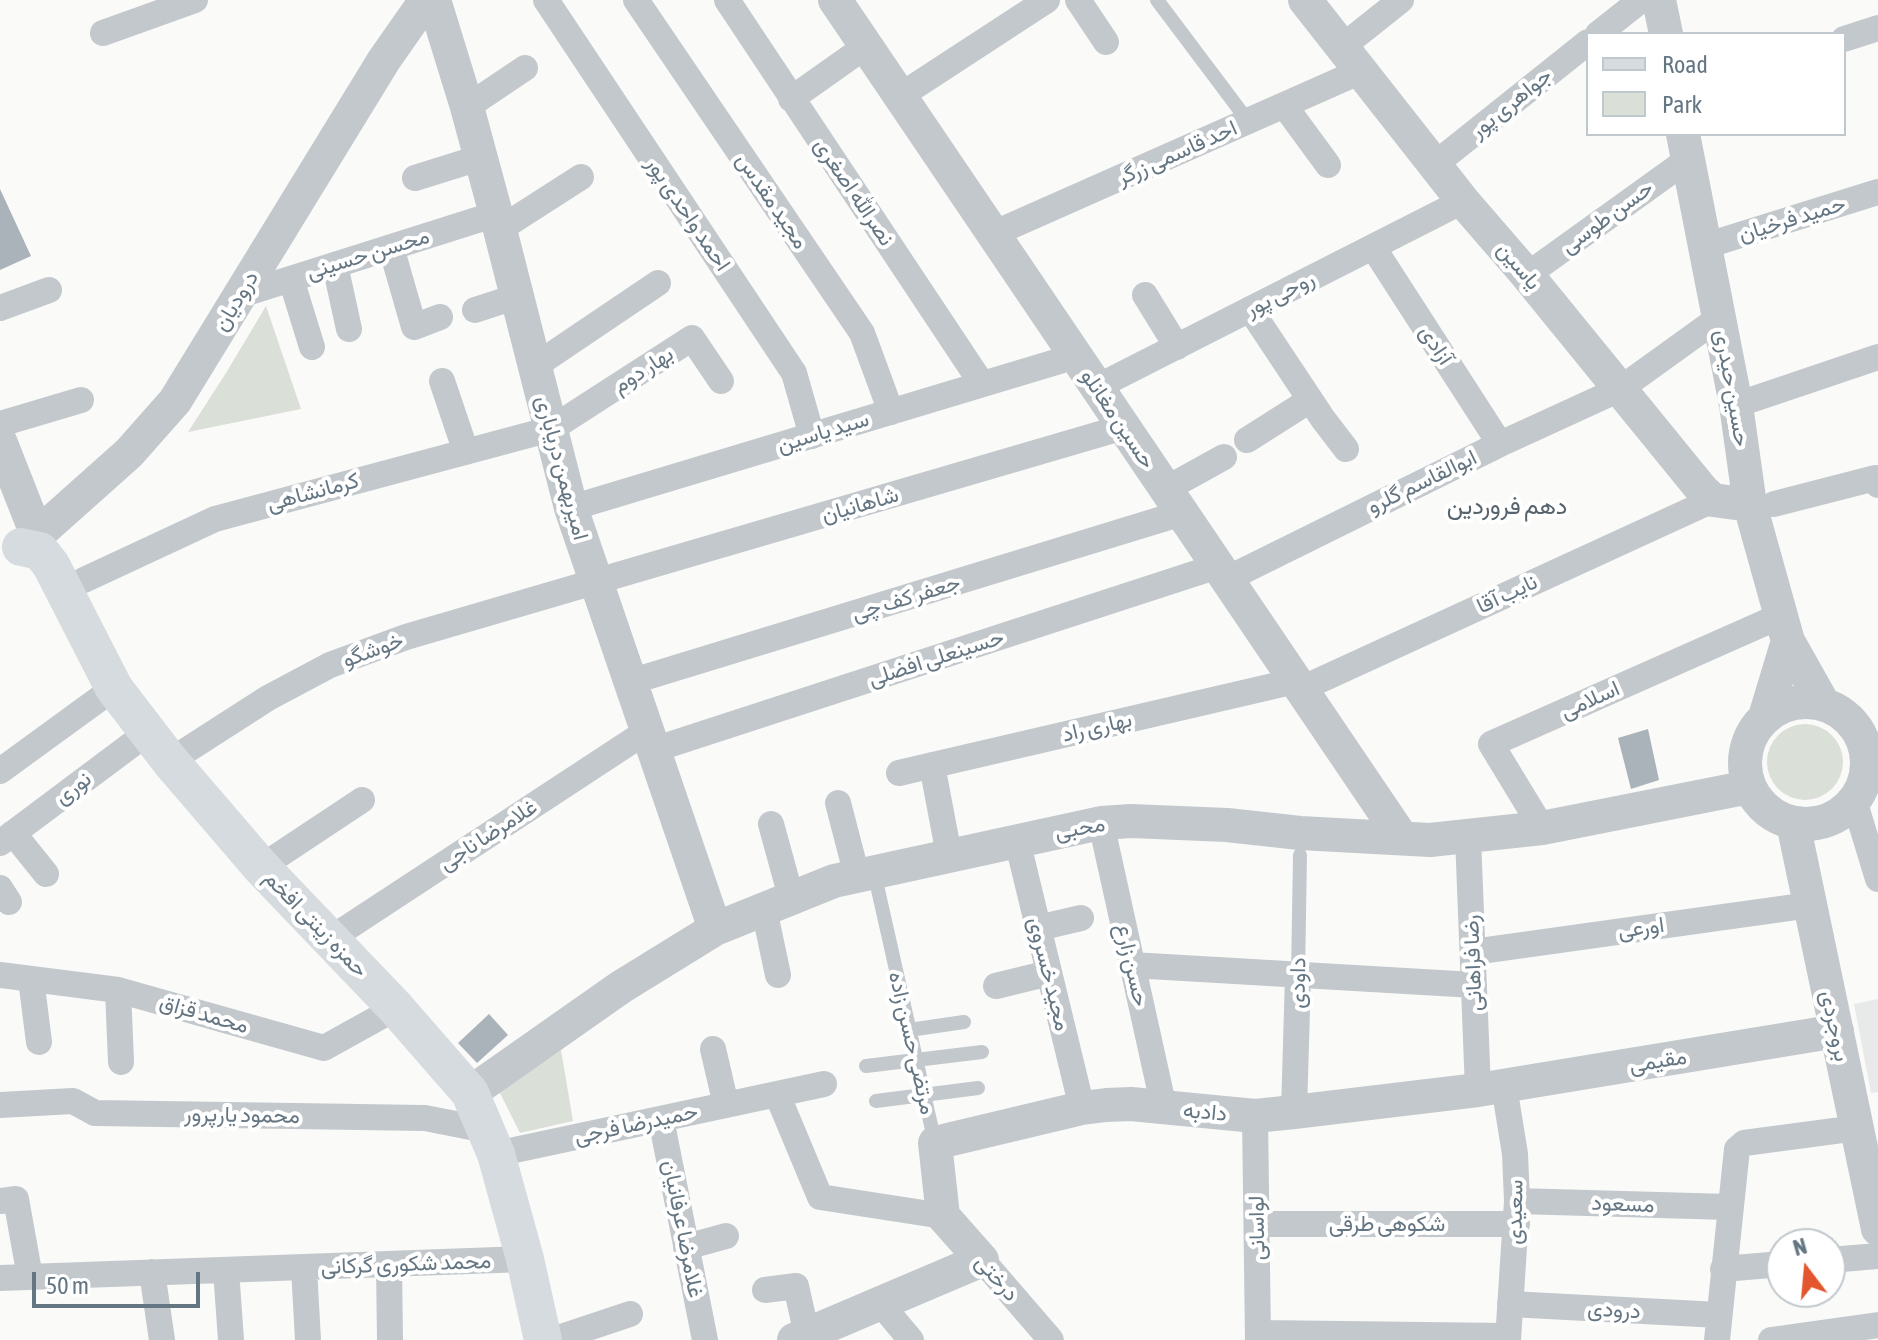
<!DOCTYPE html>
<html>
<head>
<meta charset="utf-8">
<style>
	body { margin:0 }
	#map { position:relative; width:1878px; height:1340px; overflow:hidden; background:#fafaf8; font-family:"Asap Condensed",sans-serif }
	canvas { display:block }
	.legend { position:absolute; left:1586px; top:32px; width:260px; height:104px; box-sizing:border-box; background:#fff; border:2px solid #c1c8cd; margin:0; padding:10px 14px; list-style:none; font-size:24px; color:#657683 }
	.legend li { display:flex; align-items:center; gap:16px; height:40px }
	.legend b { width:40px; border:2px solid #c1c8cd }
	.north { position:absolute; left:1766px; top:1228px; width:80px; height:80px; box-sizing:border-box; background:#fff; border:2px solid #c1c8cd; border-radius:50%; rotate:344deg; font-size:22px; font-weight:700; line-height:32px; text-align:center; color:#657683 }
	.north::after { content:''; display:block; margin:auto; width:28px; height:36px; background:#e4572e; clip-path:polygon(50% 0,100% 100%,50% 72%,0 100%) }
	.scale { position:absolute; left:32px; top:1272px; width:168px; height:36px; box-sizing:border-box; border:4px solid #657683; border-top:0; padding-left:10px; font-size:24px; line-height:28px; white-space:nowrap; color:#657683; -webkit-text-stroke:6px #fff; paint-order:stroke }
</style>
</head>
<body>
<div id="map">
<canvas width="1878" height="1340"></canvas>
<ul class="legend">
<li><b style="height:10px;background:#d6dbdf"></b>Road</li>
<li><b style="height:22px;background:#dadfd7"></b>Park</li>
</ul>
<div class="north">N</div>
<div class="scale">50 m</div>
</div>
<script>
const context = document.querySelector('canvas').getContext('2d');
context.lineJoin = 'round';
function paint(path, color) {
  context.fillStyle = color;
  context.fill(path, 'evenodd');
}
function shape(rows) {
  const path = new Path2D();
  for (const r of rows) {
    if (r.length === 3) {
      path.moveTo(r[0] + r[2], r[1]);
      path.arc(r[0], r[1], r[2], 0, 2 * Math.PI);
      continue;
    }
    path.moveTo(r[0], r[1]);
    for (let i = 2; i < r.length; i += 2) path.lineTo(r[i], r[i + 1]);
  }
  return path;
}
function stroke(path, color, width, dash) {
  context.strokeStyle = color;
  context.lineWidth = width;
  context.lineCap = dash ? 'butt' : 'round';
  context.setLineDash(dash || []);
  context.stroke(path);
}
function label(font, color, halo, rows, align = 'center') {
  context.font = font + ' "Asap Condensed",Vazirmatn,sans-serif';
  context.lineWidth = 8;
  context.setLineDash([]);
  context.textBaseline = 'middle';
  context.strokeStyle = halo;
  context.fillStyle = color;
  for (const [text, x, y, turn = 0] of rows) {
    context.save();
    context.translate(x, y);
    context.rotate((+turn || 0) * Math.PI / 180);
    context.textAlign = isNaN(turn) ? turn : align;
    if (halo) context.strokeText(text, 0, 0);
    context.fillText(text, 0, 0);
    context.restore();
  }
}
paint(shape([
	[1878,999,1878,1092,1871,1093,1854,1004]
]), '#e8e9e9');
paint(shape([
	[266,306,301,409,188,432,226,373],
	[1805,762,38],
	[561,1050,573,1121,520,1133,499,1091]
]), '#dadfd7');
paint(shape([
	[0,189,31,256,0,270],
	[1648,729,1659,780,1631,789,1618,738],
	[489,1014,508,1035,477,1063,458,1043]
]), '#aab3b9');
stroke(shape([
	[1157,0,1248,121],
	[874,872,935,1143],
	[1298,975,1300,855],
	[909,1030,964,1022],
	[866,1066,982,1052],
	[876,1101,978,1088]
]), '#c3c8cc', 14);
stroke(shape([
	[546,0,794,373,812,436],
	[636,0,862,333,891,412],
	[727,0,982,384],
	[1078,0,1106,42],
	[103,33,195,0],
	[1598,34,1641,0],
	[1844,39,1878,28],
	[1342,47,1401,0],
	[900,96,1047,0],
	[791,99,866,46],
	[1284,105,1328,165],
	[467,107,525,68],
	[1434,165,1588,42],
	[415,178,479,158],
	[500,229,581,177],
	[993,234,1361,71],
	[1705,246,1878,192],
	[391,247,414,327,440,317],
	[1373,247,1500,444],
	[335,265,349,329],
	[1527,275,1687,160],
	[291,279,312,347],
	[240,295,496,214],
	[1145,295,1177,347],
	[0,308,49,290],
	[1250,309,1323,419,1346,449],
	[475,310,518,296],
	[535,366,658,283],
	[442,381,466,452],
	[1097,387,1463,201],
	[1736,405,1878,357],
	[0,424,81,400],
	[1247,440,1310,400],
	[1166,489,1224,457],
	[1774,504,1875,478,1878,485],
	[571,508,1076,356],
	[1227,579,1500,444,1620,389,1720,317],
	[84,580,215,519,551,429,692,338,721,381],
	[630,682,1182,513],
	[1301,689,1713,500],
	[653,750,1218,566],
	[170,761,268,698,330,665,406,637,1124,427],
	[932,765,949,855],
	[0,771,114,688],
	[899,773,1295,681],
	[1854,800,1878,879],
	[838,803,857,876],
	[1101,823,1164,1108],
	[771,824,791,897],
	[1542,828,1491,744,1780,616],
	[13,833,46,874],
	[1468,837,1478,1090],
	[1017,840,1082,1108],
	[0,843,147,733],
	[261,867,362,800],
	[0,888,9,902],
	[764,909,778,975],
	[1038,928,1081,918],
	[330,939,647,731],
	[1473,952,1810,905],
	[1132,965,1474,985],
	[0,975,118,990,324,1048,396,1008],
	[31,979,39,1042],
	[996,986,1049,973],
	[118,990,121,1062],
	[713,1049,726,1105],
	[1504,1086,1515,1154,1517,1201,1508,1340],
	[777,1094,820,1197,943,1216],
	[0,1105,73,1101,95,1113,425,1118,486,1130],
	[1294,1112,1298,975],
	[1255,1116,1258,1340],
	[661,1119,705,1340],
	[496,1154,824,1084],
	[0,1201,16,1199,30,1277],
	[1517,1201,1729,1207],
	[1257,1224,1517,1224],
	[686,1247,726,1236],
	[982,1260,1051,1340],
	[1830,1260,1878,1256],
	[389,1265,390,1340],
	[304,1268,308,1340],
	[1723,1269,1782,1264],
	[226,1270,231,1340],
	[152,1272,162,1340],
	[0,1278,525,1259],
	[765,1290,796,1286,807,1335],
	[880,1303,911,1340],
	[1510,1304,1719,1315],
	[1259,1333,1508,1336],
	[552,1340,630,1314],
	[1717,1340,1737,1149,1744,1143,1857,1128],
	[1771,1340,1878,1325]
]), '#c3c8cc', 26);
stroke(shape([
	[434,0,467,107,496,214,571,508,715,929],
	[835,0,1402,838],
	[1305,0,1463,201,1527,275,1703,491,1713,500,1750,505],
	[1659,0,1666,34],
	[1683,134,1736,405,1750,505,1788,641,1824,705],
	[0,441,37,535,129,453,175,401,384,60,426,0],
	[1806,763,61],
	[1765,717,1788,641],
	[1793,823,1878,1229],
	[470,1093,621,987,715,929,834,881,1101,823,1131,821,1227,825,1300,833,1430,840,1542,828,1749,787],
	[794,1340,982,1260,943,1216,935,1143,1082,1108,1106,1105,1131,1104,1255,1116,1294,1112,1478,1090,1837,1031]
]), '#c3c8cc', 34);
stroke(shape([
	[21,547,40,551,51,565,114,688,170,761,261,867,396,1008,470,1093,496,1154,525,1259,543,1340]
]), '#d6dbdf', 38);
label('22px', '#657683', '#fff', [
	["جواهری پور",1511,103,-39],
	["احد قاسمی زرگر",1177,153,-24],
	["نصرالله اصغری",854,192,56],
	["مجید مقدس",772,201,56],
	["احمد واحدی پور",688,214,56],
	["حسن طوسی",1607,217,-36],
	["حمید فرخیان",1792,219,-17],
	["محسن حسینی",368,254,-17],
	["یاسین",1519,266,50],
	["روحی پور",1280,294,-27],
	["درودیان",236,301,-59],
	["آزادی",1436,345,57],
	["بهار دوم",643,370,-33],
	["حسین حیدری",1732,388,80],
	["حسین مغانلو",1118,419,56],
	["سید یاسین",823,432,-17],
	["امیربهمن دریاباری",562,468,75],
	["ابوالقاسم گلرو",1422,482,-26],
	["کرمانشاهی",313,492,-15],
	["شاهانیان",860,505,-16],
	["نایب آقا",1507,594,-25],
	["جعفر کف چی",906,598,-17],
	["خوشگو",373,650,-20],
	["حسینعلی افضلی",936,658,-18],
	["اسلامی",1590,700,-24],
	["بهاری راد",1097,727,-13],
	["نوری",73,788,-37],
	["محبی",1080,828,-10],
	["غلامرضا ناجی",488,835,-33],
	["حمزه زینتی افخم",316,924,46],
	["اورعی",1641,928,-8],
	["رضا فراهانی",1473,963,-92],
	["حسن زارع",1132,965,77],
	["مجید خسروی",1049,974,76],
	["داودی",1298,983,-89],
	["محمد قزاق",204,1014,16],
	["بروجردی",1835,1026,78],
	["مرتضی حسن زاده",912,1043,77],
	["مقیمی",1658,1061,-9],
	["دادبه",1205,1112,5],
	["محمود یارپرور",242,1115,1],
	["حمیدرضا فرجی",636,1124,-12],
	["مسعود",1623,1204,2],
	["سعیدی",1515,1212,-89],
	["شکوهی طرقی",1387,1224],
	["لواسانی",1257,1228,-91],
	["غلامرضا عرفانیان",683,1229,79],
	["محمد شکوری گرکانی",406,1264,-2],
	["درختی",997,1278,49],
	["درودی",1614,1310,3]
]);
label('24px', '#57646e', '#fff', [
	["دهم فروردین",1507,506]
]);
</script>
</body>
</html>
